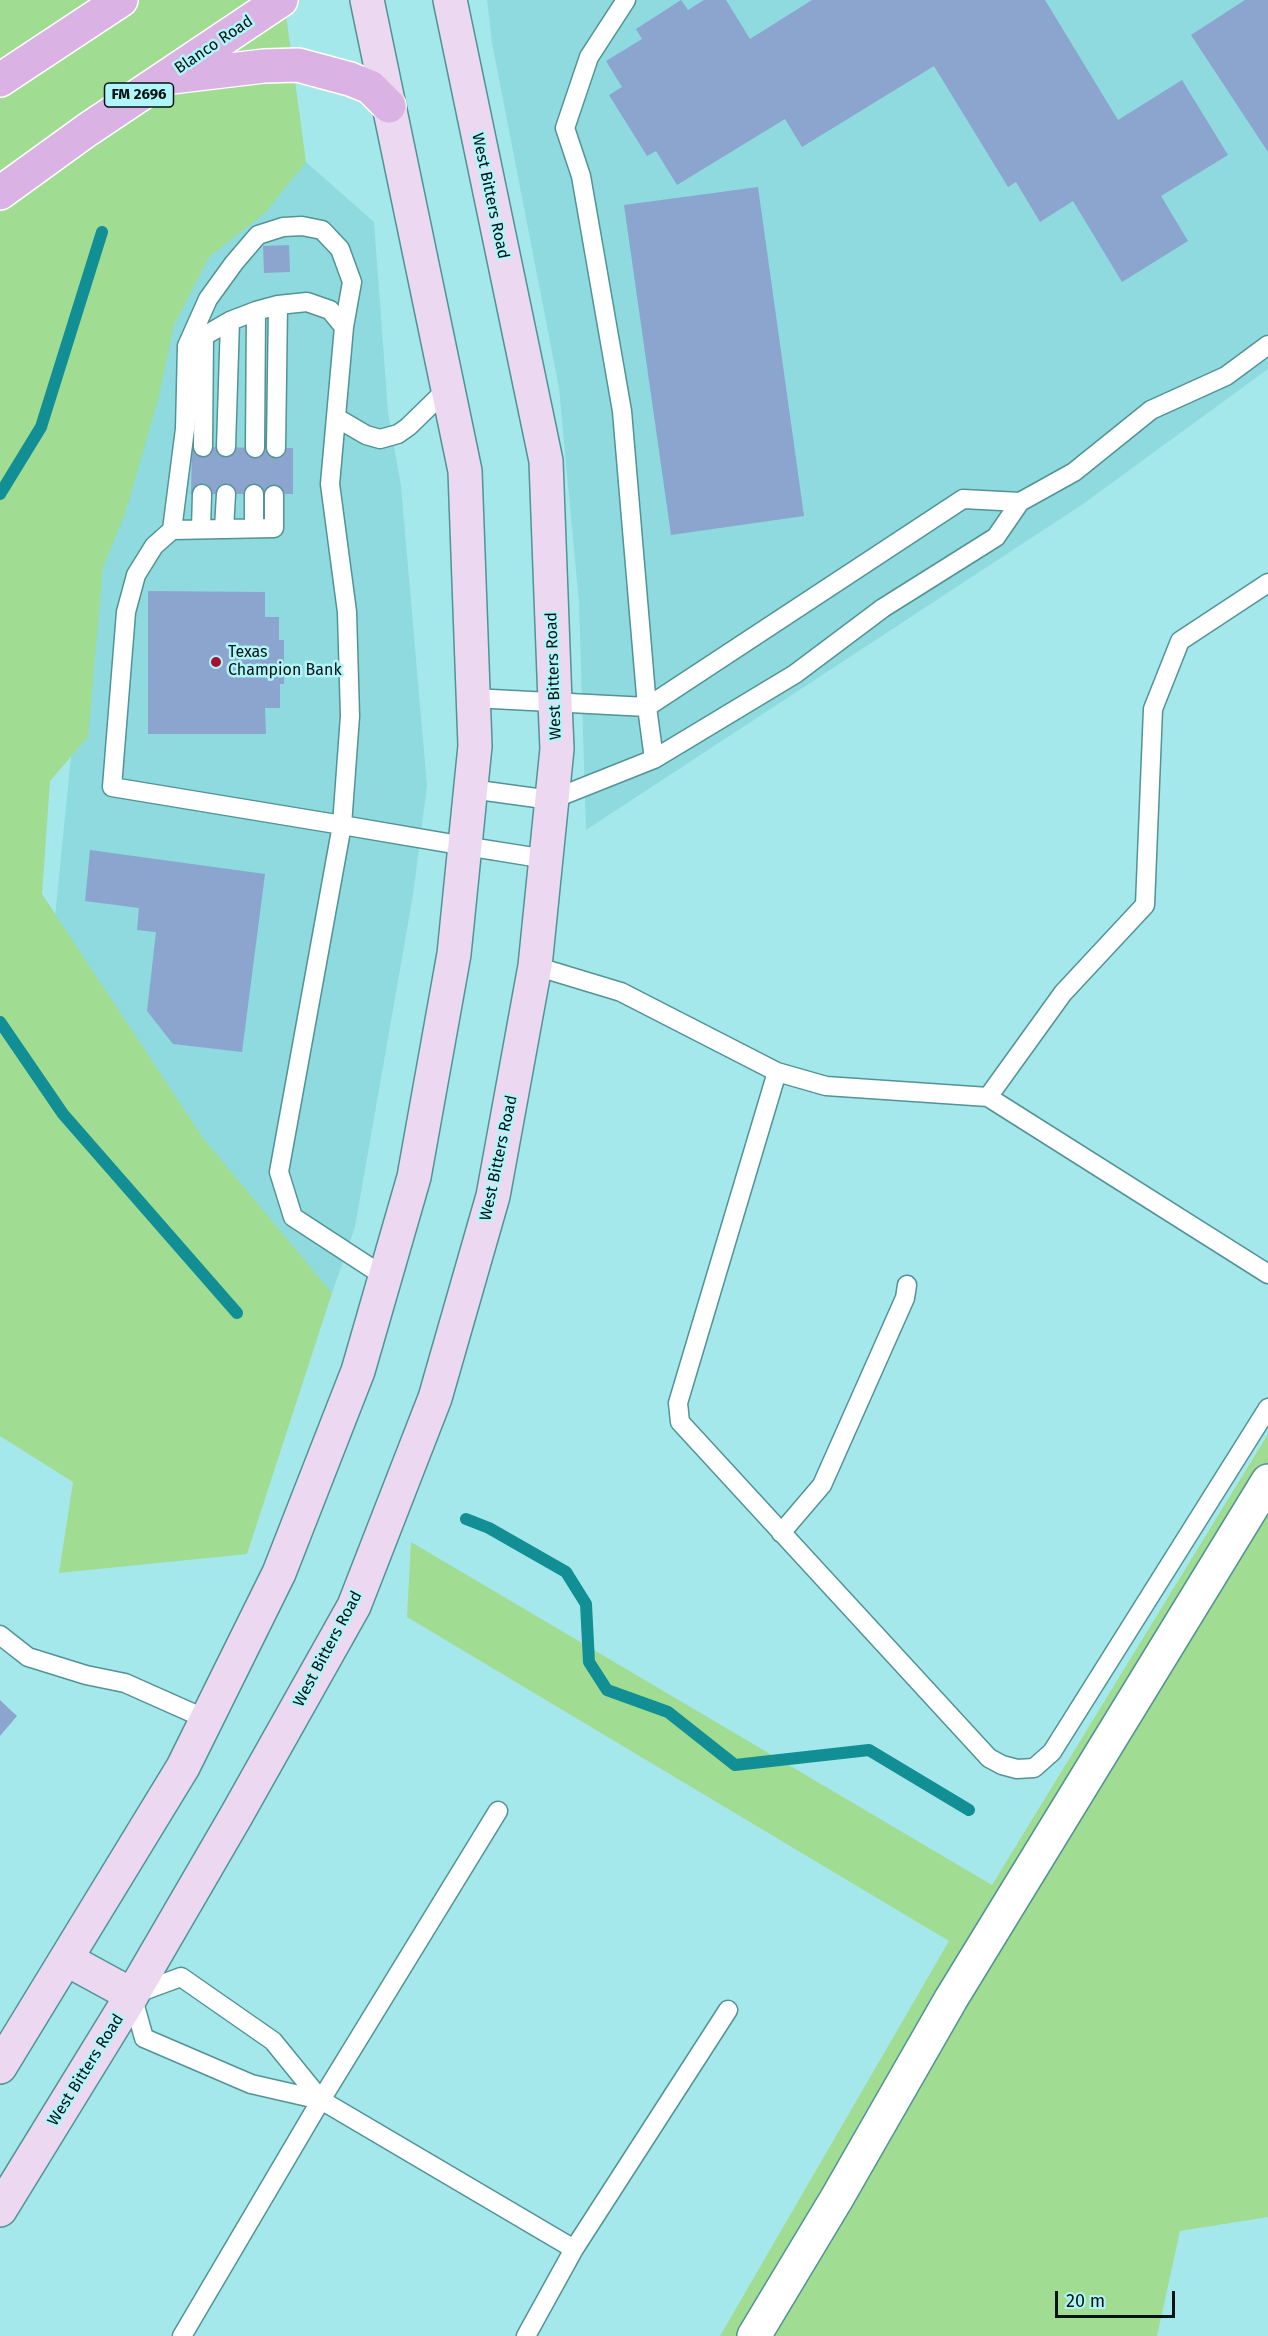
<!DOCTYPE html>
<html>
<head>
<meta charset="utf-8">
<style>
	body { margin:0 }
	#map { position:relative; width:1268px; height:2336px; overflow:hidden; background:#a5e8eb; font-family:"Fira Sans",sans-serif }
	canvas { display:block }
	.scale { position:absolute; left:1055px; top:2291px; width:120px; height:27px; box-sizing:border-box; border:3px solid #001214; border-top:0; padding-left:8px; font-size:18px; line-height:21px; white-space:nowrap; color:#001214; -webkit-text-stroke:4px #b2f5f8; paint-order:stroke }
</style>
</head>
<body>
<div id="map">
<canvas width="1268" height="2336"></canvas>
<div class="scale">20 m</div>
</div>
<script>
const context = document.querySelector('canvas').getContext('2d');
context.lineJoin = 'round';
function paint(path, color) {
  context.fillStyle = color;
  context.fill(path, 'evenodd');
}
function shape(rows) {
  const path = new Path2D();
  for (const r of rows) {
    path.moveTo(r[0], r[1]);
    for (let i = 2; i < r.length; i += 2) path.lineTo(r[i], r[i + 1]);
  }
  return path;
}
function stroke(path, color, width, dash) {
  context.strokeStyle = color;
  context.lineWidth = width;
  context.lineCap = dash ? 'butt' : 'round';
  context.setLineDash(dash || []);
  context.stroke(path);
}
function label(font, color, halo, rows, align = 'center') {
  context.font = font + ' "Fira Sans",sans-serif';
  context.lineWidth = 5;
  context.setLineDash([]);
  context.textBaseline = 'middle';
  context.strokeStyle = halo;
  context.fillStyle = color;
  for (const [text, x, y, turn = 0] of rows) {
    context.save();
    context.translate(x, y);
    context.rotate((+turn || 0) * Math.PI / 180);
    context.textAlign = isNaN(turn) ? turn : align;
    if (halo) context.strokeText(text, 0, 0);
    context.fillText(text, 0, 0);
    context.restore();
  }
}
paint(shape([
	[487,0,1268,0,1268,369,1083,504,586,830,579,603,559,388,492,43],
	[306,162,374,222,388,412,401,486,427,786,413,895,355,1227,332,1293,48,987,91,556,199,215]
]), '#8edade');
paint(shape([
	[0,0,284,0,306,162,265,213,209,257,174,325,159,396,125,514,103,567,88,737,50,781,42,894,203,1138,332,1293,247,1554,59,1573,73,1482,0,1436],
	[1268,1434,1268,2217,1180,2231,1157,2336,720,2336,949,1941,407,1617,411,1542,992,1885]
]), '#a0dc92');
stroke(shape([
	[0,494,41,427,102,232],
	[0,1022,63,1114,237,1313],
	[466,1519,489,1528,566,1572,586,1604,589,1662,607,1690,668,1712,735,1765,869,1750,969,1810]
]), '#118f94', 12);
paint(shape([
	[681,0,688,10,704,0,726,0,750,39,812,0,1045,0,1118,120,1182,80,1228,155,1161,196,1188,241,1122,282,1073,201,1040,222,1016,182,1008,187,934,66,802,147,785,119,677,185,656,151,647,156,609,95,622,87,606,61,642,39,636,29],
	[1245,0,1268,0,1268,152,1191,35],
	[758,187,804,516,671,535,624,205],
	[289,245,290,272,264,273,263,246],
	[192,447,293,448,293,494,191,494],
	[148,591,265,592,265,617,279,617,279,640,284,640,284,684,280,684,280,708,265,708,266,734,148,734],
	[90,850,265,874,242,1052,173,1044,147,1011,156,932,137,930,139,908,85,901],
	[0,1700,17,1716,0,1736]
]), '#8ca5ce');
const service = shape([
	[626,0,589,57,565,128,581,176,622,411,647,707,654,759],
	[187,346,208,299,234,263,258,235,283,227,302,226,322,230,340,249,352,282,344,327],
	[337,418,366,435,380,439,398,434,408,427,448,388],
	[203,447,204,336],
	[226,447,230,321],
	[255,448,256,311],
	[276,448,278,305],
	[254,528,254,494],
	[201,529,202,494],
	[224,529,226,494],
	[172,530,274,528,274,495],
	[473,698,647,707,963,499,1020,502],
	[471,789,551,800,654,759,795,674,883,608,996,537,1020,502,1074,472,1151,410,1226,376,1268,345],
	[535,966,621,992,777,1072,826,1086,988,1097,1268,1274],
	[777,1072,678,1403,680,1422,989,1758,1002,1765,1017,1769,1034,1768,1052,1752,1268,1408],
	[988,1097,1063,993,1145,905,1153,709,1180,641,1268,583],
	[385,1277,293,1217,279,1172,342,825,350,716,347,612,330,484,344,327,330,310,307,302,278,305,256,311,230,321,187,346,185,429,172,530,154,546,136,575,126,612,112,787,342,825,465,846,546,859],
	[781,1533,822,1485,905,1298,907,1285],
	[0,1635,28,1657,86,1675,125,1683,206,1719],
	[321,2100,273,2041,181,1977,132,1995,144,2038,251,2084,321,2100,574,2249],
	[182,2336,321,2100,498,1811],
	[526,2336,574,2249,728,2010]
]);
const minor = shape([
	[754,2336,837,2198,951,1999,1268,1481]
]);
const secondary = shape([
	[66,1959,132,1995],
	[0,2067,183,1767,279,1573,358,1371,414,1177,454,954,475,746,465,471,367,0],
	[0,2210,132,1995,236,1816,354,1606,435,1398,493,1196,535,966,557,749,555,702,546,461,450,0]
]);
const primary = shape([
	[172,77,264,66,298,65,350,79,370,87,389,106],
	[0,80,121,0],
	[0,193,87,130,281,0]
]);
stroke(service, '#519396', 21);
stroke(minor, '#519396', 36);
stroke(secondary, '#519396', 36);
stroke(primary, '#fff', 36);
stroke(service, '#fff', 18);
stroke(minor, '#fff', 33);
stroke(secondary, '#edd8f2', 33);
stroke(primary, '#dab2e4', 33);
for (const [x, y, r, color] of [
	[216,662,6,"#a80f2d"]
]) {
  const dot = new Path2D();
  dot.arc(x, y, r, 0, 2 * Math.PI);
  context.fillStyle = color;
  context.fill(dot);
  stroke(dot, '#b2f5f8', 2);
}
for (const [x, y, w] of [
	[139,95,69]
]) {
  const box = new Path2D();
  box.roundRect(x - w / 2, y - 12, w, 24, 4.5);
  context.fillStyle = '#b2f5f8';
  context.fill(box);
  stroke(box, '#001214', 1.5);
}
label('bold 15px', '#001214', null, [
	["FM 2696",139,95]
]);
label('16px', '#001214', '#b2f5f8', [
	["Blanco Road",214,45,-34],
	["West Bitters Road",490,196,78],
	["West Bitters Road",554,676,-92],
	["West Bitters Road",499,1158,-78],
	["West Bitters Road",328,1649,-62],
	["West Bitters Road",86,2070,-58]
]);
label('16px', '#001214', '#b2f5f8', [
	["Texas",228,653],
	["Champion Bank",228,671]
], 'left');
</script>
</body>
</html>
